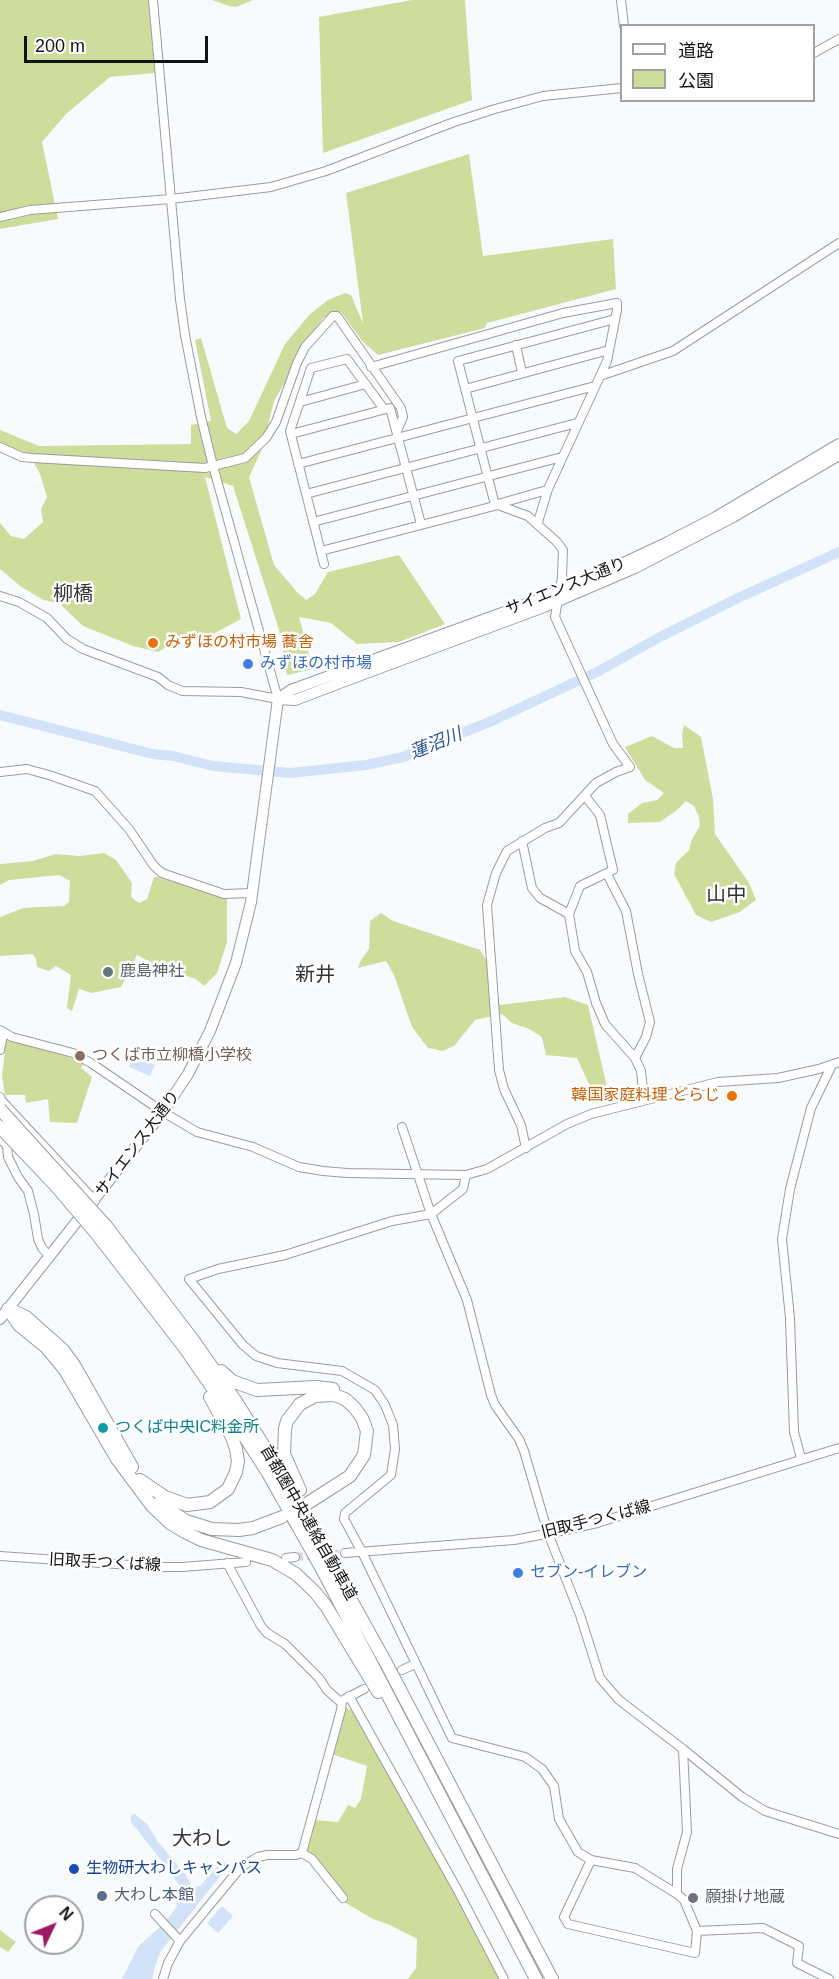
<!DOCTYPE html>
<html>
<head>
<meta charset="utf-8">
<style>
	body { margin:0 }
	#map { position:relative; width:839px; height:1979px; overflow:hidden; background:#f8fbfe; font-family:Helvetica,"Noto Sans JP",sans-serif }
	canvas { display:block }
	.legend { position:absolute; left:620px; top:24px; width:195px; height:78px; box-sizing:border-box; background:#fff; border:2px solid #a0a1a1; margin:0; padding:8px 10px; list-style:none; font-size:18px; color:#121314 }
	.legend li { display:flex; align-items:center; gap:12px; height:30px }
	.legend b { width:30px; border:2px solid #a0a1a1 }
	.north { position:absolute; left:24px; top:1895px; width:60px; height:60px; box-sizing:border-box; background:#fff; border:2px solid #a0a1a1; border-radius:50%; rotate:47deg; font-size:16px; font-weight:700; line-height:24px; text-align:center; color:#121314 }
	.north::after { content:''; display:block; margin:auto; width:21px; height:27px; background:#a01865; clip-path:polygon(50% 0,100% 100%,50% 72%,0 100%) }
	.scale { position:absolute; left:24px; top:36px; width:184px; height:27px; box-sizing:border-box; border:3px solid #121314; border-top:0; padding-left:8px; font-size:18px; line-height:21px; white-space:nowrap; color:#121314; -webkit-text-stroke:4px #fff; paint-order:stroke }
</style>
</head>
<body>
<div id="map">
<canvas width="839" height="1979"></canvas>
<ul class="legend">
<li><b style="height:8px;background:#fff"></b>道路</li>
<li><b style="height:16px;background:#cedd9b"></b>公園</li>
</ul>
<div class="north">N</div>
<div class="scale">200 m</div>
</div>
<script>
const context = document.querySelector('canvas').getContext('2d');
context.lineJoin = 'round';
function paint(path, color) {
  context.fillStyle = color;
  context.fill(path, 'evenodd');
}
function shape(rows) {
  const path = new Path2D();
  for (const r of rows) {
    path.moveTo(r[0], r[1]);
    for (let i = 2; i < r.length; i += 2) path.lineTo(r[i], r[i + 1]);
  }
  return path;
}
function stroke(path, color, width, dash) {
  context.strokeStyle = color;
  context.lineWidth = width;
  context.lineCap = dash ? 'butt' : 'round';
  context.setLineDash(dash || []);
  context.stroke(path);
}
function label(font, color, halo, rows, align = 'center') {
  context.font = font + ' Helvetica,"Noto Sans JP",sans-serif';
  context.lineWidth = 5;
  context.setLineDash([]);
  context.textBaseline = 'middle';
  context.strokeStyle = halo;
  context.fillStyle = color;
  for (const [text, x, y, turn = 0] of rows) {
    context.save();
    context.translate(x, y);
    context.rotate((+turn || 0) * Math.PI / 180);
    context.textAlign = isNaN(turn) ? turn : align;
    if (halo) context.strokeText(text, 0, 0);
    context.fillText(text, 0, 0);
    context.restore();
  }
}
paint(shape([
	[0,0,148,0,155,73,110,77,66,114,42,142,58,219,0,229],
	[212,0,253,0,236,7,229,6],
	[412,0,465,0,472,100,323,153,319,17],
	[469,154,483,256,613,239,616,289,487,323,485,328,378,355,363,342,341,312,323,318,274,401,262,449,249,477,274,565,297,592,306,600,315,594,328,572,399,555,445,624,399,642,357,644,331,623,299,617,313,669,287,675,279,630,233,486,205,477,241,619,211,635,177,641,158,652,133,646,83,626,59,603,43,600,20,586,0,569,0,523,11,536,24,539,43,522,41,509,47,497,40,474,29,454,0,444,0,430,39,446,191,444,191,425,211,421,195,340,201,338,227,428,236,434,249,421,285,344,310,314,328,300,345,293,351,295,363,323,346,193],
	[684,725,701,737,713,799,715,834,749,883,756,900,740,912,711,922,696,915,674,874,676,863,689,850,692,839,700,826,699,817,694,806,686,801,677,810,660,822,628,823,628,814,642,803,657,800,664,793,645,780,625,747,652,736,674,748,683,748,682,735],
	[104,853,116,860,132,883,131,897,139,903,147,899,154,877,158,877,227,899,227,942,217,973,204,986,196,979,164,969,137,955,121,987,92,993,79,989,72,1011,67,1008,71,975,56,966,49,971,37,967,36,959,33,954,0,956,0,917,23,908,64,906,69,902,70,881,59,875,9,880,0,885,0,864,33,861,56,854,79,856],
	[381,913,393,921,480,950,488,962,500,1005,565,997,588,1005,609,1096,607,1100,597,1102,577,1058,546,1055,542,1037,529,1029,512,1023,502,1014,475,1020,454,1046,443,1051,428,1048,412,1027,394,975,386,961,358,968,361,960,369,949,370,921],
	[6,1040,54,1052,84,1063,81,1068,92,1077,77,1123,50,1122,48,1099,26,1103,25,1095,5,1095,2,1076],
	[346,1707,355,1713,502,1979,408,1979,416,1968,417,1939,390,1925,373,1919,344,1902,346,1899,306,1848,314,1820,338,1822,348,1805,355,1808,361,1799,367,1766,332,1754,344,1709],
	[0,1930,16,1942,8,1952,0,1947]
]), '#cedd9b');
paint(shape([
	[133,1056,155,1065,150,1076,129,1067],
	[135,1814,147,1824,158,1842,186,1875,192,1887,200,1886,221,1862,224,1862,227,1864,225,1870,161,1951,157,1958,152,1979,122,1979,138,1947,165,1922,177,1907,176,1896,181,1888,165,1865,131,1822,131,1815],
	[222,1906,233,1916,218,1933,207,1923]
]), '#d2e2f9');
stroke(shape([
	[155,1964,159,1954]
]), '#d2e2f9', 1.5);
stroke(shape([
	[0,715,153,754,173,756,213,766,290,773,366,765,403,757,494,720,599,671,658,638,736,599,839,552]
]), '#d2e2f9', 10);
stroke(shape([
	[295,1557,345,1553]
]), '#d6d8db', 8, [8, 4]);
stroke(shape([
	[287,1522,311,1508]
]), '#d6d8db', 12, [12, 6]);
const minor = shape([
	[621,0,624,26],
	[814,53,839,39],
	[0,217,30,210,171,199,271,187,326,171,454,122,495,109,543,96,622,88],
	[516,345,522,373],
	[371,367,563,313,617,303,617,310,607,361,548,489,538,522,539,526,556,541,563,550,562,577,555,617,613,744,630,767,616,772,596,783,559,823,545,828,507,851,496,873,487,905,499,1070,504,1089,521,1125,526,1148],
	[600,376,673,351,839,243],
	[465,389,609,350],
	[300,402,366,384],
	[291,434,390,408,421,524],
	[0,447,22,457,33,458,205,468,245,458,266,438,276,422,297,363,305,347,333,316,337,316,401,408,403,417,397,431],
	[298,464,595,386],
	[306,494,577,423],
	[498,504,547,490],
	[495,505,458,361,615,319],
	[313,522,562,457],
	[321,551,498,505,528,516,539,526],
	[324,564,290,431,311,368,347,359,384,409],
	[0,596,19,602,47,618,67,639,83,649,158,677,168,685,182,691,241,692,278,699,213,466,201,417,185,335,180,299,153,0],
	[0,772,27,769,49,775,95,791,129,829,154,866,162,873,224,894,252,893],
	[522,841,532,888,540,898,569,914,575,951,587,972,596,1003,605,1024,635,1058,641,1071,644,1099],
	[607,874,626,911,638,974,650,1022,646,1037,635,1058],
	[569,914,580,886,613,870,600,815,585,796],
	[0,1030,12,1037,73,1053,91,1063,163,1112,197,1132,253,1147,299,1167,323,1171,347,1173,466,1175,487,1169,567,1124,591,1114,718,1082,778,1078,819,1069,839,1062],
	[0,1050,3,1034],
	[0,1097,2,1101,95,1201],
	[402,1127,431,1214,467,1300,491,1395,495,1405,519,1439,524,1451,548,1533,580,1615,600,1678,619,1700,683,1749,742,1797,765,1811,839,1834],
	[0,1138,7,1146,8,1157,18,1177,28,1191,34,1214,38,1239,42,1248,50,1257],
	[466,1175,463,1189,431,1214,392,1221,285,1255,218,1269,189,1279,243,1345,256,1356,277,1363,342,1371,375,1390,385,1405,393,1425,395,1449,391,1475,345,1513,344,1519,362,1552,452,1738,525,1757,542,1769,554,1786,559,1819,578,1852,591,1860,635,1868,677,1894,684,1900,697,1931,695,1953,568,1924,564,1917,591,1860],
	[801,1458,794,1432,790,1318,782,1239,790,1189,811,1108,832,1065],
	[345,1553,514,1540,566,1530,597,1523,839,1448],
	[0,1556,159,1567,182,1567,246,1562],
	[286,1558,295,1557],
	[227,1563,261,1626,267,1633,285,1644,319,1678,327,1690,338,1700,342,1701],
	[402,1670,415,1664],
	[349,1696,457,1889,504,1979],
	[345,1699,364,1689],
	[302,1853,312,1859,343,1898],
	[677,1894,677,1869,687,1832,683,1749],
	[155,1914,180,1941],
	[697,1931,763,1928,799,1946,797,1963,829,1979],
	[163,1979,168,1963,180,1941,241,1867,258,1857,267,1855,296,1855,302,1853,341,1710,342,1701]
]);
const major = shape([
	[278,699,295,700,353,678,544,607,635,568,733,517,839,455],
	[0,1319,163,1112,188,1074,210,1031,236,963,251,902,278,699,291,690,535,601,615,567,664,544,716,517,839,444]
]);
const highway = shape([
	[106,1226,193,1340,235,1400,277,1467,386,1663,552,1979],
	[96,1233,184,1347,225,1406,268,1473,322,1569,536,1979],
	[8,1309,19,1325,46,1347,65,1370,117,1459,152,1506,170,1523,185,1532,201,1540,272,1560,296,1574,315,1592,326,1606,378,1692],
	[9,1309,26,1317,63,1350,74,1365,132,1467],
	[221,1371,232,1381,257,1390,316,1387,333,1389],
	[140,1480,165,1497,187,1505,210,1502,228,1489,236,1472,238,1461,236,1449,232,1437,210,1397],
	[300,1490,284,1454,285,1429,287,1421,300,1404,315,1396,334,1395,345,1399,354,1407,362,1418,367,1431,364,1455,350,1476,308,1503],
	[159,1503,186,1521,212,1529,239,1530,253,1528,282,1517]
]);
stroke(minor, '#9a9c9f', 10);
stroke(major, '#9a9c9f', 12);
stroke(highway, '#9a9c9f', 14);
stroke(minor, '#fff', 8);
stroke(major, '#fff', 10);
stroke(highway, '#fff', 12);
const highwayBridge = shape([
	[0,1109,106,1226],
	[0,1127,56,1186,96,1233]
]);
stroke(highwayBridge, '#9a9c9f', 14, []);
stroke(highwayBridge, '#fff', 12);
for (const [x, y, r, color] of [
	[153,643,6,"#e8710a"],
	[248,664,6,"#3f7fe0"],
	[108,972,6,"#6b7280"],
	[80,1056,6,"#8d6e63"],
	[732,1096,6,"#e8710a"],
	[103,1428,6,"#0f9aa8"],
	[518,1573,6,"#3f7fe0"],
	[74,1869,6,"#1a4fb4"],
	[102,1896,6,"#5c6f8a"],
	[693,1898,6,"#6b7280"]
]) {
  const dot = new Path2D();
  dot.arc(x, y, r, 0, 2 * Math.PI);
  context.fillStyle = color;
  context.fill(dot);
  stroke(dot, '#fff', 2);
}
label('16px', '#121314', '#fff', [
	["サイエンス大通り",566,587,-22],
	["サイエンス大通り",138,1144,-53],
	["旧取手つくば線",596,1520,-14],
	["首都圏中央連絡自動車道",308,1523,60],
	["旧取手つくば線",105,1563,3]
]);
label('16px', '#c56008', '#fff', [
	["みずほの村市場 蕎舎",165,643],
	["韓国家庭料理 どらじ",720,1096,"right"]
], 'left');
label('16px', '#366cbe', '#fff', [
	["みずほの村市場",260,664],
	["セブン-イレブン",530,1573]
], 'left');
label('16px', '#5b616d', '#fff', [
	["鹿島神社",120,972],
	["願掛け地蔵",705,1898]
], 'left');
label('16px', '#785e54', '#fff', [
	["つくば市立柳橋小学校",92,1056]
], 'left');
label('16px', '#0d838f', '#fff', [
	["つくば中央IC料金所",115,1428]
], 'left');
label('16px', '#164399', '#fff', [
	["生物研大わしキャンパス",86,1869]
], 'left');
label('16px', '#4e5e75', '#fff', [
	["大わし本館",114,1896]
], 'left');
label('italic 18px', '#26579a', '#fff', [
	["蓮沼川",436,744,-22]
]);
label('20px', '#323436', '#fff', [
	["柳橋",73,594],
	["山中",726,895],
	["新井",315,975],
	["大わし",202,1839]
]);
</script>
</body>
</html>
